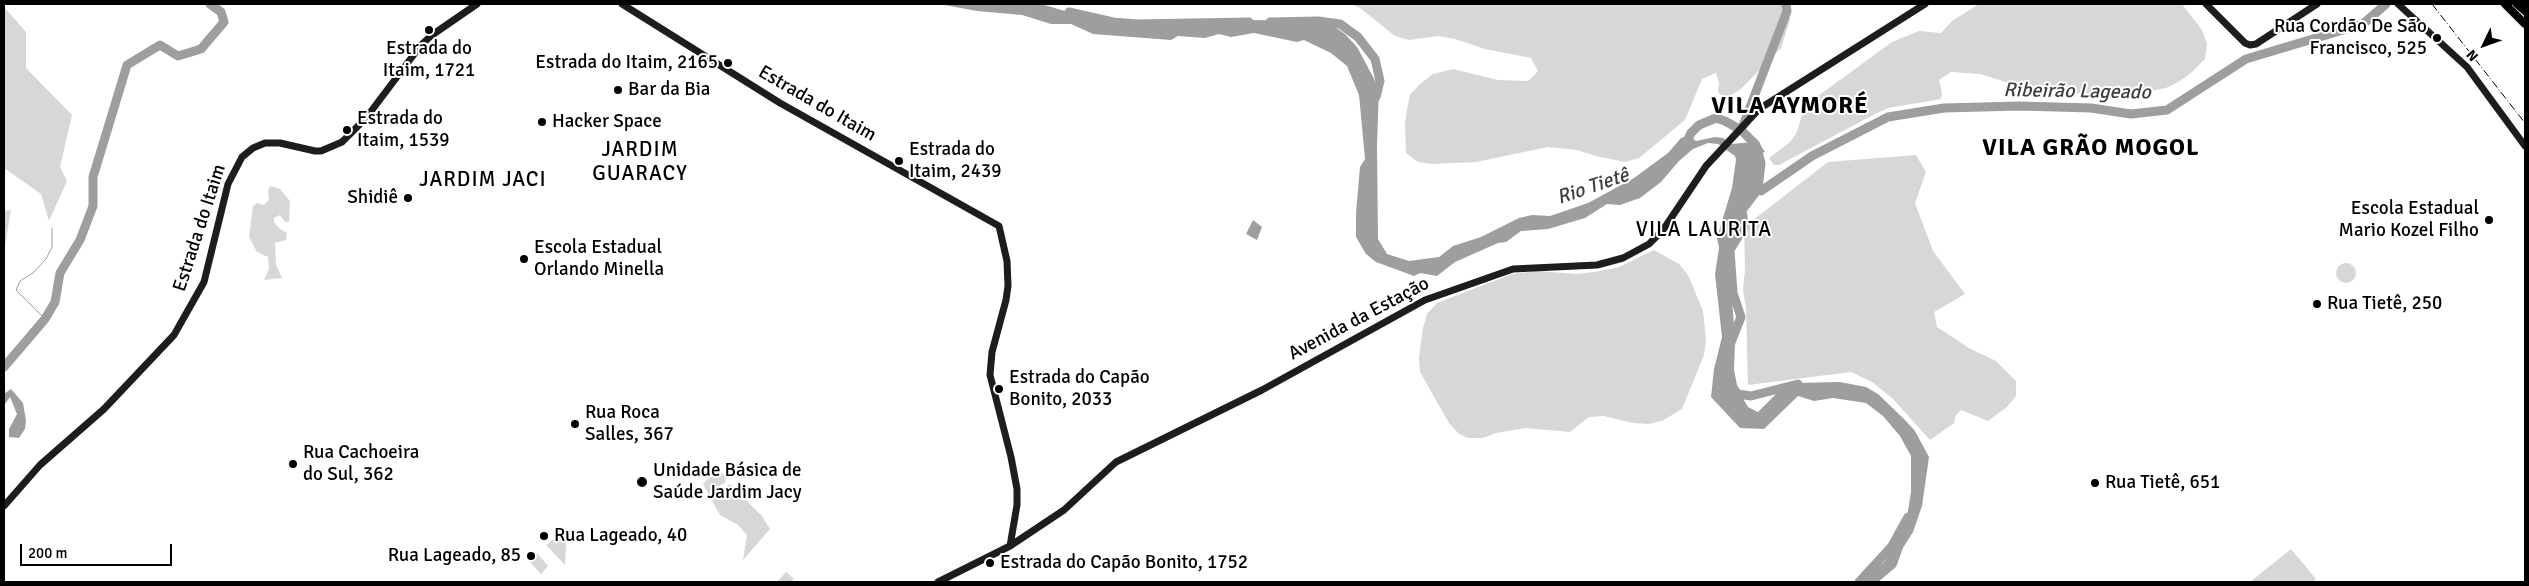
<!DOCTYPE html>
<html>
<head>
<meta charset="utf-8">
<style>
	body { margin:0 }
	#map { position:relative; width:2529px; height:586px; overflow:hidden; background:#fff; font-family:Signika,sans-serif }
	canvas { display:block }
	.frame { position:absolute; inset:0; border:5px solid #000; pointer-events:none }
	.north { position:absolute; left:2459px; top:20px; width:50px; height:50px; -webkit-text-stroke:4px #fff; paint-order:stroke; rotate:228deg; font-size:14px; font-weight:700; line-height:20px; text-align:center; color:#000 }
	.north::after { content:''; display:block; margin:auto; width:18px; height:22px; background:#000; clip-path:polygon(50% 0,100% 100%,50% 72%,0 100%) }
	.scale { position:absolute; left:20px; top:544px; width:152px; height:22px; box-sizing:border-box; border:2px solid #000; border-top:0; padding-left:6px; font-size:15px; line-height:18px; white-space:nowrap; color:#000; -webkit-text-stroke:4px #fff; paint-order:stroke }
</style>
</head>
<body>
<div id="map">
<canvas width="2529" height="586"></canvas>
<div class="frame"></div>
<div class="north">N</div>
<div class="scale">200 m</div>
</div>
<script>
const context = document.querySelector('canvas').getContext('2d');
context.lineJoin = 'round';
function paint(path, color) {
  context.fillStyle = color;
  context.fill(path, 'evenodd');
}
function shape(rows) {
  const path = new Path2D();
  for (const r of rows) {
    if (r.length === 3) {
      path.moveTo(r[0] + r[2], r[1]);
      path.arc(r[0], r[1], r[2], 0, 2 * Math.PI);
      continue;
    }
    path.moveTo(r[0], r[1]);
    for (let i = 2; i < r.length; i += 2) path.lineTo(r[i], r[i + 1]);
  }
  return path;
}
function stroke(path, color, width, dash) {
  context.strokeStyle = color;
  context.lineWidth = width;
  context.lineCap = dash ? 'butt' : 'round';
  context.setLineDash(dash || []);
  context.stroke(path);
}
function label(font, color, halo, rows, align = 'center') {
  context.font = font + ' Signika,sans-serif';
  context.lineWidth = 4;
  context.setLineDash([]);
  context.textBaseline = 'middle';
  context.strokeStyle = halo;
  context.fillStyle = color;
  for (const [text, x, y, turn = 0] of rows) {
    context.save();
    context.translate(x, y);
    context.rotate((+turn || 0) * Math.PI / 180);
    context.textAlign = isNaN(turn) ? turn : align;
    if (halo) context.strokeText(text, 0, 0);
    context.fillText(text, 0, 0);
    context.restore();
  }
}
paint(shape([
	[1351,4,1789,4,1790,20,1781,48,1741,89,1725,99,1718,92,1719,83,1716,73,1702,79,1685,120,1639,158,1625,162,1596,156,1577,150,1548,147,1476,162,1433,164,1418,162,1406,153,1405,124,1407,109,1410,95,1420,84,1433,74,1453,69,1498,80,1528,81,1538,71,1531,58,1485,49,1455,39,1439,36,1409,40,1395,36,1360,8],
	[1979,4,2182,4,2202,30,2207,44,2205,59,2192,72,2180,81,2166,88,2131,95,2039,92,1980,74,1951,72,1939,80,1942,93,1941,99,1888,108,1875,114,1779,165,1774,165,1769,158,1789,143,1796,134,1804,109,1818,96,1892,42,1919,31,1941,33,1952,21],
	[4,7,26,32,26,68,72,115,60,167,67,181,49,221,41,194,4,168],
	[1916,155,1926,172,1915,203,1933,251,1965,294,1934,312,1937,327,1969,348,1996,361,2016,381,2016,396,2007,407,1988,421,1961,410,1956,415,1954,423,1930,440,1892,398,1872,382,1851,372,1748,385,1746,309,1743,290,1745,269,1744,227,1828,162],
	[271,186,280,189,290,201,289,222,285,222,280,215,274,218,274,222,280,229,287,233,286,240,275,243,276,265,282,278,264,280,269,269,268,257,257,252,249,237,253,206,257,203,264,205,269,199,268,190],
	[11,210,5,246,4,211],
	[1654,250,1679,264,1688,275,1703,311,1706,340,1704,355,1682,409,1662,421,1648,424,1633,423,1604,416,1589,417,1570,432,1526,428,1496,433,1483,438,1468,438,1459,434,1449,423,1420,372,1419,357,1423,328,1427,314,1437,303,1512,274,1537,271,1578,274,1600,271,1619,267],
	[2346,273,10],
	[721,473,726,476,725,483,717,487,714,484,710,486,716,491,721,491,730,484,762,516,770,529,743,560,747,535,738,525,720,515,703,484,710,477],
	[567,528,565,565,546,545],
	[2291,549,2316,579,2313,582,2250,582],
	[537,553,548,566,541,574,529,561],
	[786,572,794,579,791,582,777,582]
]), '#d7d7d7');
paint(shape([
	[939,4,1041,4,1089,18,1153,28,1225,25,1251,20,1312,21,1332,25,1345,34,1357,47,1379,88,1377,145,1378,239,1387,254,1409,261,1439,257,1453,246,1481,237,1519,218,1532,215,1550,216,1588,203,1634,178,1668,153,1681,138,1689,136,1696,141,1715,137,1723,138,1731,144,1754,142,1761,146,1765,152,1758,154,1757,171,1763,185,1760,194,1747,211,1744,227,1734,239,1729,259,1735,340,1734,370,1738,390,1748,407,1758,412,1782,388,1794,383,1840,382,1866,387,1878,394,1905,420,1915,431,1929,457,1922,506,1913,532,1903,548,1896,567,1878,582,1861,582,1884,562,1899,540,1907,517,1911,492,1911,456,1900,436,1883,416,1866,403,1833,398,1814,401,1798,396,1764,429,1740,428,1711,397,1714,369,1722,337,1715,274,1719,248,1717,238,1732,188,1736,160,1735,156,1718,144,1708,143,1693,149,1679,161,1661,182,1640,198,1620,205,1607,204,1585,218,1548,229,1521,231,1506,242,1498,243,1455,262,1437,276,1420,273,1414,276,1376,262,1366,254,1356,237,1356,213,1360,167,1365,159,1359,95,1347,66,1331,53,1304,40,1297,42,1254,33,1231,37,1219,34,1205,38,1178,36,1171,40,1093,34,1071,24,1051,24,1022,15,977,11],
	[1253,220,1262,227,1257,240,1246,234],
	[11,389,23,403,26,421,25,429,19,438,9,437,9,429,17,414,10,397,5,404,4,402,4,394]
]), '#9e9e9e');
stroke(shape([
	[45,319,16,290,20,281,33,273,46,259,52,247,52,228]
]), '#9e9e9e', 1);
stroke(shape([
	[1069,12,1113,22,1136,24,1249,22],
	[1270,22,1318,21,1340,24,1358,37,1375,59,1380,81,1376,97],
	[1742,128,1787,11,1786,4],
	[1684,148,1691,133,1699,125,1716,118,1725,121,1741,130,1756,145,1761,163,1758,189],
	[1761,191,1812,156,1888,117,1944,108,2019,106,2091,108,2131,114,2167,110,2246,59,2363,24,2386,4],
	[1730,345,1741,317,1733,293,1730,250,1744,227,1743,216],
	[4,367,45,319,55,302,60,273,80,240,93,206,93,177,127,65,160,45,178,56,201,49,224,22,221,12,210,4],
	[1733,388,1738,394,1751,396,1798,384],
	[1859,582,1892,546,1908,517]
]), '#9e9e9e', 9);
const primary = shape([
	[2505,4,2525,24],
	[2517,4,2525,11]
]);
stroke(primary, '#dbdbdb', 10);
stroke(shape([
	[622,4,780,103,999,226,1007,261,1008,286,1006,300,992,352,990,375,1011,457,1017,489,1017,505,1010,546,938,582],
	[2206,4,2245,43,2250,45,2256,44,2317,4],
	[2398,4,2467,67,2525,146],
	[4,506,40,465,104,409,174,335,204,282,228,184,242,157,253,148,265,143,280,143,315,151,321,151,342,142,366,118,421,45,432,35,477,4],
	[1010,546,1064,510,1116,462,1262,390,1425,300,1513,269,1597,265,1623,258,1649,244,1663,230,1706,166,1759,109,1925,4]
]), '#1d1d1d', 7);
stroke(primary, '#000', 8);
stroke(shape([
	[2432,4,2525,123]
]), '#000', 1, [8, 2.5, 1, 2.5]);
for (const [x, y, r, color] of [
	[429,30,5,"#000"],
	[2437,38,5,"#000"],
	[728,63,5,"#000"],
	[618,90,5,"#000"],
	[542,122,5,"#000"],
	[347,130,5,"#000"],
	[899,161,5,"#000"],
	[408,198,5,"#000"],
	[2489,220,5,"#000"],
	[524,259,5,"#000"],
	[2317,304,5,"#000"],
	[999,389,5,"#000"],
	[575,424,5,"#000"],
	[293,464,5,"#000"],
	[642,482,6,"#000"],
	[2095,483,5,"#000"],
	[544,536,5,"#000"],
	[531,556,5,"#000"],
	[990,563,5,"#000"]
]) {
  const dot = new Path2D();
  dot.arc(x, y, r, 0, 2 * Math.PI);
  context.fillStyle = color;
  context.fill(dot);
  stroke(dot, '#fff', 2);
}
label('19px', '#000', '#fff', [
	["Rua Cordão De São",2427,27,"right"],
	["Francisco, 525",2427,49,"right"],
	["Estrada do",429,49,"center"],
	["Itaim, 1721",429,71,"center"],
	["Estrada do Itaim, 2165",718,63,"right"],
	["Bar da Bia",628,90],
	["Estrada do",357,119],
	["Itaim, 1539",357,141],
	["Hacker Space",552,122],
	["Estrada do",909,150],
	["Itaim, 2439",909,172],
	["Shidiê",398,198,"right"],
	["Escola Estadual",2479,209,"right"],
	["Mario Kozel Filho",2479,231,"right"],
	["Escola Estadual",534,248],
	["Orlando Minella",534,270],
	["Rua Tietê, 250",2327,304],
	["Estrada do Capão",1009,378],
	["Bonito, 2033",1009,400],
	["Rua Roca",585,413],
	["Salles, 367",585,435],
	["Rua Cachoeira",303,453],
	["do Sul, 362",303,475],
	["Unidade Básica de",653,471],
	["Saúde Jardim Jacy",653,493],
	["Rua Tietê, 651",2105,483],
	["Rua Lageado, 40",554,536],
	["Rua Lageado, 85",521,556,"right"],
	["Estrada do Capão Bonito, 1752",1000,563]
], 'left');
label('19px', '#000', '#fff', [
	["Estrada do Itaim",817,104,30],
	["Estrada do Itaim",200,228,-72],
	["Avenida da Estação",1359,319,-28]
]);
label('italic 20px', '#3f3f3f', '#fff', [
	["Ribeirão Lageado",2077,92,1],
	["Rio Tietê",1593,187,-19]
]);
context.letterSpacing = '1px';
label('21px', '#000', '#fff', [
	["JARDIM",640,150],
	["GUARACY",640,174],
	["JARDIM JACI",483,180],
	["VILA LAURITA",1704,230]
]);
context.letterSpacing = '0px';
context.letterSpacing = '1px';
label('bold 24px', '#000', '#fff', [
	["VILA AYMORÉ",1790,107],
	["VILA GRÃO MOGOL",2091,149]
]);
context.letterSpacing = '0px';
</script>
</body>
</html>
